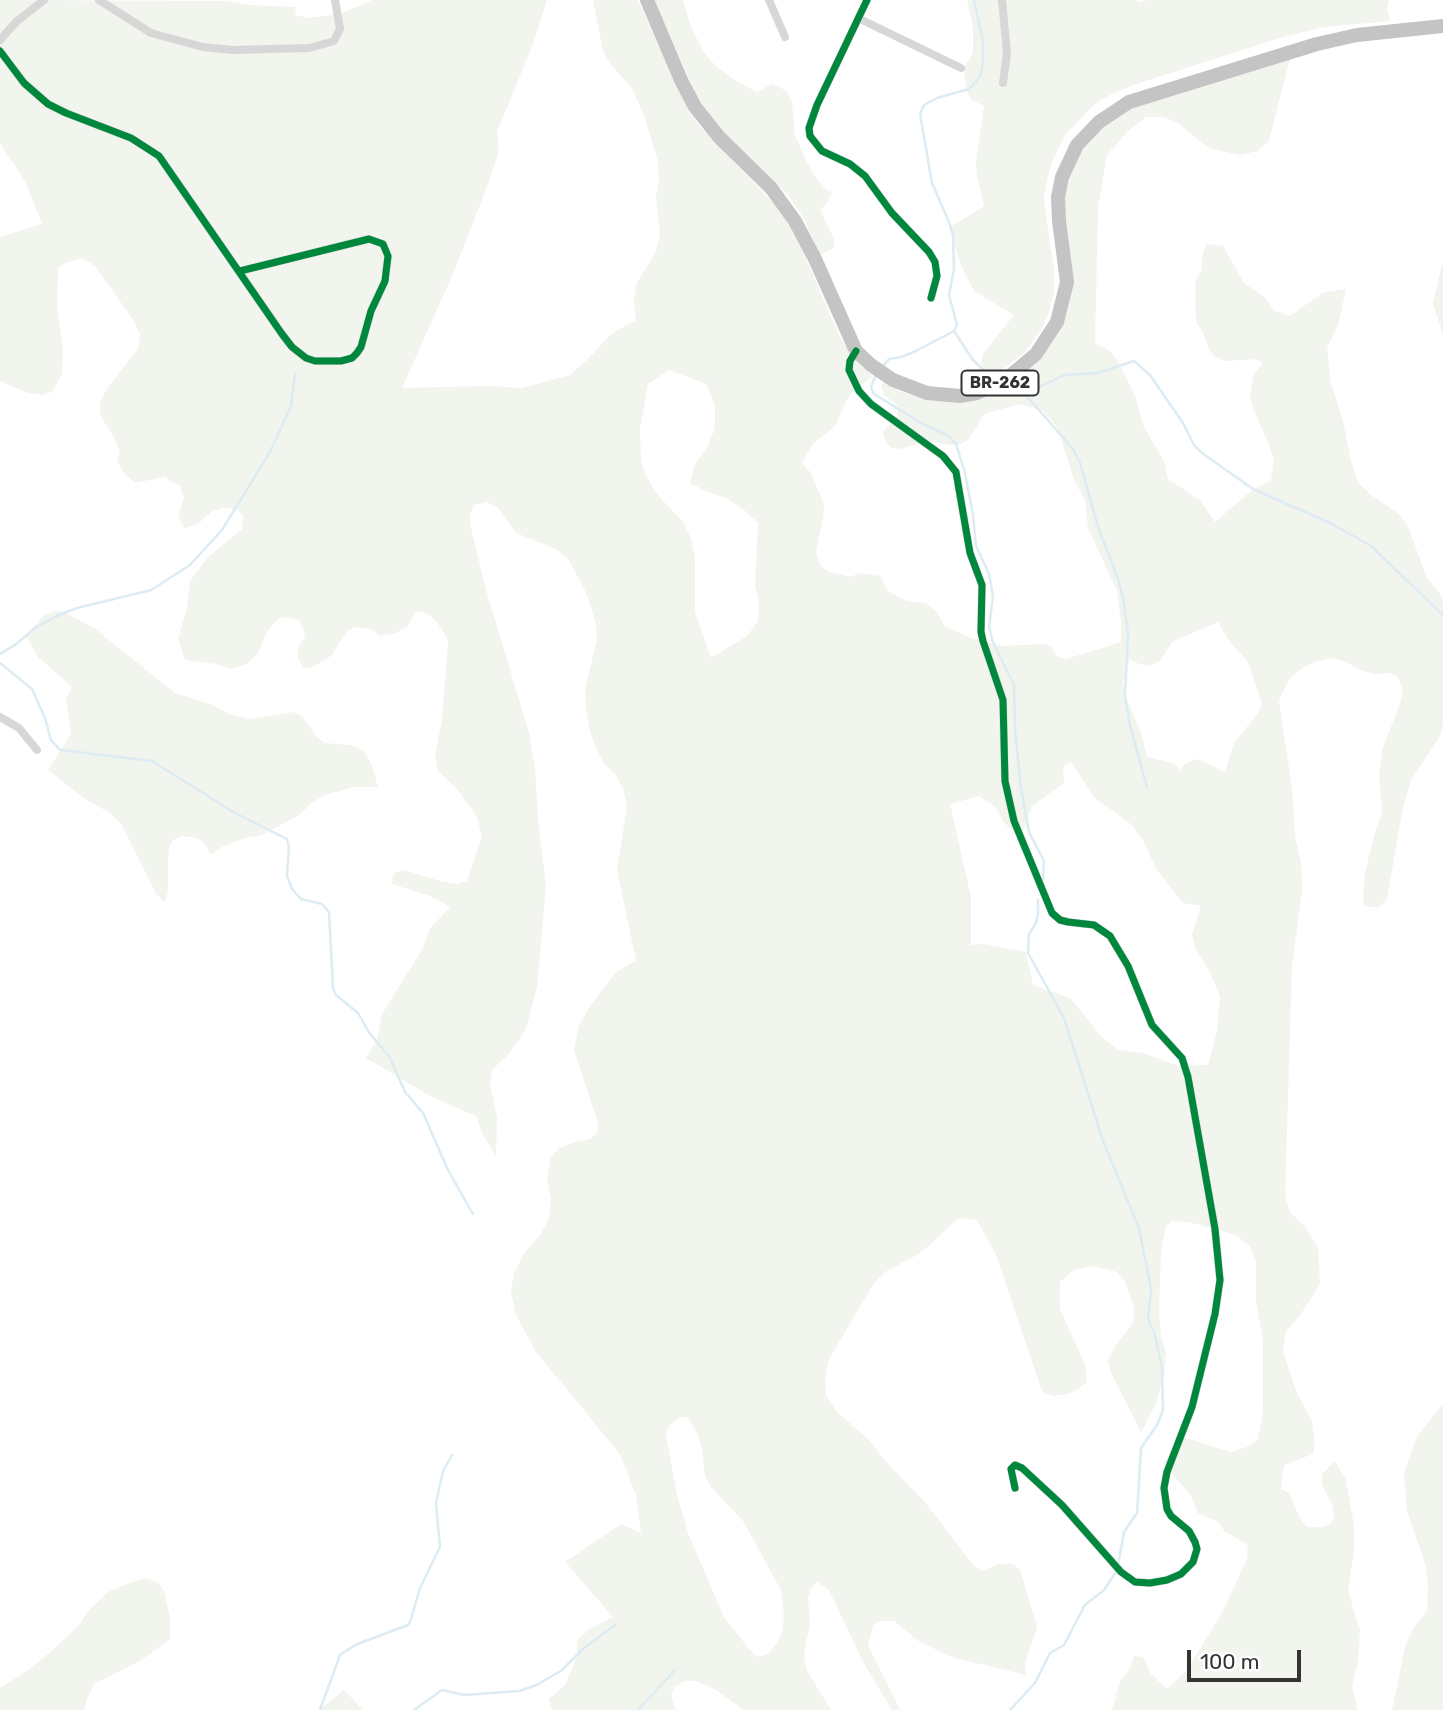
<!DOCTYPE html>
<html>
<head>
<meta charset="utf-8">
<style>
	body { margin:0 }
	#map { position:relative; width:1443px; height:1710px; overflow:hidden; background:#fff; font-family:Rubik,sans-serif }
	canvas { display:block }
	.scale { position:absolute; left:1187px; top:1650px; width:114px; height:32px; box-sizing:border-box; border:4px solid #333; border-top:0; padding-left:9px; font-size:21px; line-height:24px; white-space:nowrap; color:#333; -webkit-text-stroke:5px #fff; paint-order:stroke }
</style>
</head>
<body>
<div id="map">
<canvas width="1443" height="1710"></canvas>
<div class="scale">100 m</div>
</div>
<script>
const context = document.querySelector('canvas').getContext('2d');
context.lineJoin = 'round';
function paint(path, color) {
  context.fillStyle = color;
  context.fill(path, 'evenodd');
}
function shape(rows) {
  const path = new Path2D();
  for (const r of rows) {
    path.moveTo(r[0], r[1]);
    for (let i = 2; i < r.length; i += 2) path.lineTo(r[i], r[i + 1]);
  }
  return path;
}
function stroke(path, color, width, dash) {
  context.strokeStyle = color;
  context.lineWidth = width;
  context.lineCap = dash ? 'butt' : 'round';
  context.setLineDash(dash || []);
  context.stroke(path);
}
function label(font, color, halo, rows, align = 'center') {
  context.font = font + ' Rubik,sans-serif';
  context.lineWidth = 7;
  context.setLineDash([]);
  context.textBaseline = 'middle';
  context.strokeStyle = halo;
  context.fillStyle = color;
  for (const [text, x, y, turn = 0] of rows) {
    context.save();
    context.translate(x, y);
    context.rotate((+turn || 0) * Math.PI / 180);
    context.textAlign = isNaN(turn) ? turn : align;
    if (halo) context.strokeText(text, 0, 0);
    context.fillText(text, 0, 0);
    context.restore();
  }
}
paint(shape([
	[0,0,226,1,250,5,296,7,295,15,308,18,340,14,372,0,547,0,533,44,497,132,499,151,488,184,452,276,402,388,489,386,522,388,562,377,570,375,588,359,611,334,636,320,634,300,636,284,656,252,660,234,656,197,659,180,658,162,645,118,632,88,612,66,603,51,593,0,638,0,688,110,696,122,776,206,784,217,798,240,840,337,857,362,873,376,851,394,845,403,836,425,813,444,802,463,811,473,824,504,823,519,816,552,820,565,829,572,850,577,860,573,880,576,888,591,906,601,926,603,936,611,945,626,971,638,1001,646,1045,644,1051,647,1058,657,1066,659,1121,642,1121,622,1117,591,1088,528,1085,500,1075,482,1057,427,1042,410,1019,404,984,414,969,439,961,444,951,445,928,441,899,449,892,448,885,441,883,432,897,416,897,405,883,394,882,385,883,383,902,392,923,398,995,390,1062,316,1058,196,1099,119,1293,47,1269,140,1258,151,1240,155,1208,148,1177,122,1163,117,1146,117,1129,130,1107,155,1098,208,1095,343,1109,350,1119,363,1135,396,1143,425,1164,461,1168,479,1200,500,1215,522,1251,491,1271,480,1274,460,1267,440,1254,411,1250,396,1254,374,1263,363,1257,359,1225,361,1216,357,1210,351,1201,328,1196,323,1195,283,1202,269,1202,257,1206,244,1223,246,1244,283,1265,298,1275,311,1290,316,1322,293,1346,289,1339,322,1327,349,1331,383,1343,421,1351,461,1358,482,1371,495,1399,514,1408,526,1426,576,1443,598,1443,726,1440,736,1411,780,1402,812,1387,899,1378,908,1365,906,1363,901,1365,873,1375,832,1382,812,1379,776,1382,750,1401,701,1403,689,1398,677,1390,673,1375,674,1360,670,1344,661,1331,658,1315,662,1302,668,1291,677,1284,689,1279,702,1292,788,1295,837,1301,862,1302,891,1292,966,1285,1196,1290,1212,1305,1227,1318,1247,1320,1284,1299,1317,1286,1331,1283,1351,1296,1391,1312,1421,1315,1446,1313,1454,1284,1465,1281,1489,1289,1493,1300,1518,1307,1527,1322,1527,1330,1524,1334,1517,1333,1507,1322,1484,1322,1474,1335,1461,1346,1480,1354,1526,1354,1550,1348,1591,1360,1630,1358,1664,1352,1686,1358,1710,1112,1710,1120,1682,1131,1666,1134,1656,1143,1657,1151,1674,1167,1689,1186,1671,1222,1613,1247,1559,1248,1545,1224,1531,1219,1522,1198,1513,1191,1496,1163,1463,1179,1440,1186,1438,1231,1452,1247,1447,1258,1440,1263,1410,1263,1340,1256,1301,1256,1261,1250,1246,1236,1235,1189,1222,1172,1221,1166,1226,1161,1253,1159,1310,1161,1337,1166,1353,1165,1370,1156,1404,1141,1432,1111,1373,1108,1361,1115,1346,1133,1323,1134,1308,1125,1281,1117,1272,1093,1266,1074,1270,1060,1282,1060,1309,1085,1365,1087,1381,1080,1388,1068,1394,1053,1396,1043,1392,1040,1385,996,1255,977,1220,961,1218,954,1222,931,1244,915,1256,885,1272,874,1283,829,1359,825,1378,826,1396,837,1412,869,1440,889,1465,923,1500,975,1567,984,1571,998,1564,1013,1564,1020,1570,1037,1627,1025,1664,1026,1675,951,1657,917,1640,894,1621,879,1621,873,1625,868,1645,900,1710,892,1710,863,1662,829,1590,817,1582,811,1588,808,1598,810,1624,804,1652,806,1669,831,1710,744,1710,716,1690,696,1681,684,1681,674,1688,671,1694,675,1710,552,1710,549,1699,565,1685,573,1667,577,1655,577,1640,590,1629,613,1617,565,1562,621,1524,641,1533,636,1495,620,1454,536,1352,516,1315,511,1292,514,1273,525,1252,541,1234,549,1218,551,1199,547,1179,550,1159,559,1148,578,1141,588,1140,597,1134,598,1123,574,1050,579,1026,590,1006,615,973,636,960,617,870,627,807,623,788,615,774,605,765,596,748,589,728,586,709,585,690,597,639,596,624,589,602,584,588,568,559,556,549,516,533,498,508,487,502,474,505,470,515,470,524,486,590,529,733,535,768,538,819,546,886,537,987,526,1029,510,1053,492,1070,490,1084,497,1118,496,1156,483,1135,476,1116,430,1096,366,1058,377,1039,382,1014,422,950,430,928,450,907,430,896,392,884,391,879,395,873,404,870,440,881,456,884,467,881,482,837,477,817,458,790,438,771,435,755,442,720,448,641,443,631,435,620,424,612,416,612,407,627,395,633,380,636,371,629,356,627,347,631,331,656,311,668,304,668,298,660,298,648,305,637,303,627,298,620,286,617,278,619,267,632,258,653,247,664,231,669,216,664,185,660,178,639,187,608,190,581,207,558,242,529,243,516,237,509,223,508,211,512,198,524,184,528,178,515,184,498,180,486,164,477,135,483,124,473,117,461,120,453,114,437,100,415,100,402,108,387,138,349,140,334,134,321,95,266,82,258,65,263,58,268,57,304,63,351,62,374,52,392,42,395,25,392,0,381,0,237,42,224,25,181,0,143],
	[669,370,706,384,715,405,715,428,707,448,695,464,690,483,705,491,726,498,743,509,758,523,755,586,759,602,758,621,747,636,711,658,695,612,695,557,691,539,684,523,656,493,644,472,641,460,640,429,648,384],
	[1218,622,1229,641,1248,662,1262,703,1258,713,1234,743,1225,772,1198,759,1186,763,1180,770,1173,763,1147,757,1141,732,1127,700,1123,682,1130,659,1139,664,1149,666,1160,661,1172,642],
	[1071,762,1094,797,1132,825,1145,844,1156,869,1183,903,1201,906,1192,935,1195,948,1210,972,1220,997,1217,1031,1208,1065,1179,1066,1143,1053,1118,1050,1102,1037,1070,998,1033,985,1026,952,982,944,971,945,971,897,950,804,979,796,995,806,1003,821,1014,833,1023,832,1032,806,1064,783,1063,767],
	[680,1417,686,1417,691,1422,698,1434,702,1449,705,1476,711,1487,743,1521,781,1590,784,1616,782,1633,776,1645,767,1654,758,1657,749,1649,724,1617,688,1533,677,1495,666,1435,669,1426],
	[654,0,683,0,691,27,704,53,716,66,736,81,757,92,772,84,787,91,792,103,795,135,803,154,813,174,825,188,830,192,833,190,828,202,820,210,834,239,834,248,820,255,804,219,788,195,717,127,701,105],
	[967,0,1136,0,1140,2,1149,0,1389,0,1387,11,1391,21,1324,27,1283,37,1130,86,1104,98,1094,105,1065,135,1052,162,1048,176,1044,195,1045,210,1054,267,1054,293,1048,315,1041,330,1025,352,1000,372,986,378,981,364,983,354,1014,315,974,291,962,267,949,228,984,206,977,176,976,162,984,106,971,100,966,89,964,69,973,53,973,28],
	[1443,261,1443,335,1433,303],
	[54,611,64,612,94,628,175,693,213,705,229,714,249,719,294,712,302,716,316,736,324,743,350,745,363,750,371,763,378,787,354,787,325,795,313,802,298,816,262,835,245,838,222,847,211,855,205,844,197,838,181,836,173,840,170,845,168,858,168,890,166,900,163,901,157,895,122,825,110,813,85,799,48,770,71,734,66,699,72,687,38,657,26,636,42,617],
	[1443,1404,1443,1710,1392,1710,1405,1647,1412,1630,1427,1610,1428,1588,1426,1566,1407,1511,1404,1473,1417,1436],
	[147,1578,158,1583,164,1591,170,1618,170,1639,140,1661,94,1684,86,1701,85,1710,0,1710,0,1688,28,1670,54,1649,80,1624,88,1611,108,1592,129,1583],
	[344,1690,363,1710,319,1710]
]), '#f1f5ed');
stroke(shape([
	[974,0,983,41,983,62,980,77,969,89,937,98,924,105,920,114,932,183,949,222,953,235,954,269,949,295,957,325,954,331,973,360,993,379],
	[884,365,889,359,901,357,916,351,954,331],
	[875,377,871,387,874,394,923,424,949,436,956,444,965,473,973,515,976,546,989,574,993,596,989,627,993,642,1014,685,1015,731,1021,788,1029,832,1044,861,1043,879],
	[1003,388,1014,394,1025,394,1064,375,1098,373,1134,361,1150,375,1183,423,1194,445,1202,453,1253,489,1330,523,1371,546,1443,615],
	[1025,394,1073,449,1080,463,1098,527,1117,576,1123,597,1128,635,1125,697,1130,726,1147,787],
	[0,654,15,645,35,628,57,616,77,608,151,590,190,565,222,530,270,452,291,406,295,374],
	[0,663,32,689,45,718,51,740,60,750,152,761,235,813,287,839,289,848,287,876,292,889,301,899,322,904,329,912,333,988,336,995,358,1013,370,1034,389,1056,405,1092,423,1113,448,1170,473,1214],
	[1038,900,1038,914,1036,923,1029,934,1028,953,1064,1018,1103,1141,1139,1228,1151,1289,1148,1319,1155,1335,1162,1368,1163,1410,1157,1425,1141,1448,1137,1513,1124,1532,1118,1565],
	[320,1710,340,1655,355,1645,408,1625,410,1622,420,1588,440,1547,436,1503,443,1471,452,1455],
	[414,1710,442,1690,464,1695,519,1691,537,1685,562,1670,583,1649,615,1625],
	[638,1710,675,1670],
	[1010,1710,1035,1683,1050,1653,1064,1645,1085,1605,1104,1590,1116,1572]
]), '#ddebf3', 2.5);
stroke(shape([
	[99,0,151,33,203,47,233,50,309,48,334,41,340,29,335,0],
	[769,0,785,37],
	[867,0,817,105,809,128,810,136,822,151,850,164,865,176,892,213,929,252,935,262,937,276,931,298],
	[1002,0,1007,53,1003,83],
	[858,18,961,68],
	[0,40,17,21,44,0],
	[0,51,24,83,48,104,66,113,131,138,159,156,282,334,292,347,306,358,315,361,341,361,352,358,357,353,361,347,371,311,385,281,388,256,383,244,369,239,240,271],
	[856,351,850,361,849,370,859,391,871,404,943,456,956,472,970,553,982,585,981,632,983,641,1003,700,1005,781,1014,821,1052,913,1060,920,1068,922,1094,925,1110,936,1128,966,1152,1025,1182,1058,1188,1077,1215,1229,1220,1280,1215,1314,1192,1407,1167,1472,1164,1488,1167,1509,1171,1516,1189,1531,1195,1542,1197,1549,1193,1562,1181,1574,1167,1580,1150,1583,1135,1582,1121,1572,1062,1505,1022,1468,1015,1465,1011,1469,1015,1488],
	[0,717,19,728,37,750]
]), '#d7d7d7', 8);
stroke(shape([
	[647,0,681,80,695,107,719,137,771,188,795,221,815,259,856,351,871,365,893,380,927,393,960,396,977,393,1005,380,1036,354,1057,322,1067,282,1059,221,1058,197,1062,177,1077,145,1099,122,1129,102,1317,44,1357,35,1443,26]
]), '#c4c4c4', 14);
stroke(shape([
	[867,0,817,105,809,128,810,136,822,151,850,164,865,176,892,213,929,252,935,262,937,276,931,298],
	[0,51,24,83,48,104,66,113,131,138,159,156,282,334,292,347,306,358,315,361,341,361,352,358,357,353,361,347,371,311,385,281,388,256,383,244,369,239,240,271],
	[856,351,850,361,849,370,859,391,871,404,943,456,956,472,970,553,982,585,981,632,983,641,1003,700,1005,781,1014,821,1052,913,1060,920,1068,922,1094,925,1110,936,1128,966,1152,1025,1182,1058,1188,1077,1215,1229,1220,1280,1215,1314,1192,1407,1167,1472,1164,1488,1167,1509,1171,1516,1189,1531,1195,1542,1197,1549,1193,1562,1181,1574,1167,1580,1150,1583,1135,1582,1121,1572,1062,1505,1022,1468,1015,1465,1011,1469,1015,1488]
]), '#00873e', 7);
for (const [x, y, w] of [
	[1000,383,77]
]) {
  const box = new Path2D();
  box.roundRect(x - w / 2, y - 12.5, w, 25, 5);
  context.fillStyle = '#fff';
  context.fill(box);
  stroke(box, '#333', 2);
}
label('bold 16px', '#333', null, [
	["BR-262",1000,383]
]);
</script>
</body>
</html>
